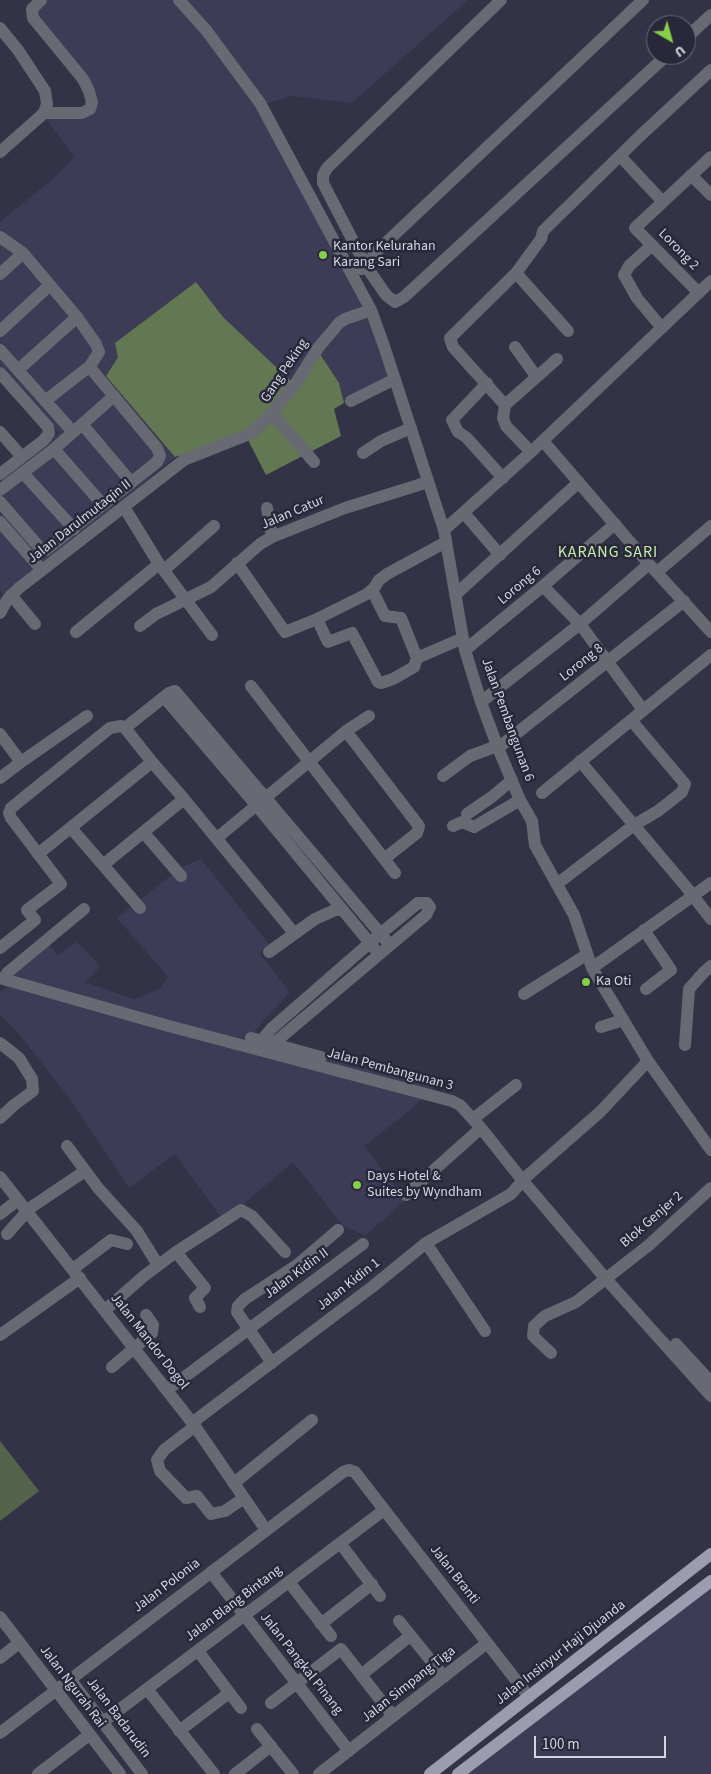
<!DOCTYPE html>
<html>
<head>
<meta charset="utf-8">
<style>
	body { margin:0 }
	#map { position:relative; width:711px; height:1774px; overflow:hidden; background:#333246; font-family:"Source Sans 3",sans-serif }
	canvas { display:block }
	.north { position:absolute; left:646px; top:15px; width:50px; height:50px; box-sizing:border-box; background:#29283b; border:1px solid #6e6d7d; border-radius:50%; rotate:142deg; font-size:14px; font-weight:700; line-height:20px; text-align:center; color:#d5d5e1 }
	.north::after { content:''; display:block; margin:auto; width:18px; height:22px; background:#87cf4a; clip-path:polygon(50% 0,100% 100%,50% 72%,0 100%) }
	.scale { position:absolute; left:534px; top:1736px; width:132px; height:22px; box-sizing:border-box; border:2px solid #d5d5e1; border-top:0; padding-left:6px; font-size:15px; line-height:18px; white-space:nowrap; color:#d5d5e1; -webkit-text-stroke:4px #29283b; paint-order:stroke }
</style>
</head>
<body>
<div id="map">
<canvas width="711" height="1774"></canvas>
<div class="north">U</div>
<div class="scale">100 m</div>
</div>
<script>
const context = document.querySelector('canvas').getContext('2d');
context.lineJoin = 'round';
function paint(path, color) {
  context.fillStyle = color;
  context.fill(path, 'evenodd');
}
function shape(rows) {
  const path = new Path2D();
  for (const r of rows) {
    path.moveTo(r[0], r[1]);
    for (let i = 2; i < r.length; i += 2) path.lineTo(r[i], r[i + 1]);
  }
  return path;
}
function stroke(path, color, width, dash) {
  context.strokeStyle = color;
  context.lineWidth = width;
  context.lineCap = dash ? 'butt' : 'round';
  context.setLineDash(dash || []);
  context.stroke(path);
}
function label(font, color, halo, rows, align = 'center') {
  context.font = font + ' "Source Sans 3",sans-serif';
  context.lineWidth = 5;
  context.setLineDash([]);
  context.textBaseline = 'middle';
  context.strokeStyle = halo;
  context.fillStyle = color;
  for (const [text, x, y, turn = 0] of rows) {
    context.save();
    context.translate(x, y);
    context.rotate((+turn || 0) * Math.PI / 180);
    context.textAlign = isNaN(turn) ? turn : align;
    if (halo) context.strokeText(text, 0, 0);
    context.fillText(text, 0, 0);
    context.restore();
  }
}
paint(shape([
	[44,0,468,0,352,103,292,96,258,106,344,263,394,379,353,401,344,403,339,383,293,384,223,317,196,282,118,357,106,376,175,457,5,597,0,591,0,479,59,433,0,365,0,222,56,176,74,157,43,114,94,110,86,83,27,11],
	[201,859,269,944,259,953,290,992,254,1032,286,1040,353,1065,441,1082,404,1115,364,1146,405,1199,386,1218,365,1235,344,1227,293,1162,233,1213,222,1219,175,1154,129,1188,72,1102,19,1034,0,1015,0,993,9,985,14,965,46,941,58,955,76,942,85,949,100,967,85,982,134,999,159,989,168,977,117,918,183,866],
	[711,1581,711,1774,458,1774]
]), '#3d3b55');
paint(shape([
	[0,1441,39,1491,0,1521]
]), '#54644a');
paint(shape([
	[196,282,223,317,293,383,316,348,339,383,344,403,334,409,341,436,266,475,246,436,175,457,106,376,118,357,115,343]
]), '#617852');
stroke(shape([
	[41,0,32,9,33,18,83,79,89,91,92,102,90,109,82,113,44,113],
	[179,0,206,30,260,103,371,310,384,346,444,530,465,650,481,702,498,748,520,800,532,821,535,845,574,915,592,968,648,1061,711,1150],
	[501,0,327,168,323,175,323,183,366,266,386,295,395,302,404,297,667,55],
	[0,28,18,50,45,91,47,104,44,113,0,152],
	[686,38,711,15],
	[620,156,663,202],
	[691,175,711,195],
	[0,237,23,253,0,274],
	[652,245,629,266,624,275,637,298,662,328],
	[361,269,366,266,375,253,643,0],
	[516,273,568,331],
	[699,293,635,228,711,157],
	[0,331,50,285],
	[515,347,536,376],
	[0,350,73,432],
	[18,370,77,317],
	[0,373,48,427,49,433,44,440,0,474],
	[487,383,452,420,458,432,466,437,503,478],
	[45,401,90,366],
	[351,401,395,379],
	[505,405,557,359],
	[272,413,314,462],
	[82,424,131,482],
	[0,432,22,457],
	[543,441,649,564,711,632],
	[54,449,103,505],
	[531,452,506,426,503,418,505,405,453,347,450,338,516,273,541,239,543,231,640,136,711,70],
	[363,453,381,441,411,428],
	[23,473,74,529],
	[0,490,54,449,114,396],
	[0,502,40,548,46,550,157,462,160,456,157,448,92,370,90,366,99,352,96,344,77,317,23,253],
	[124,507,159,564,212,635],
	[267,508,272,537],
	[464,513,500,555],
	[0,522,42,570],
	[444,530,531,452,711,281],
	[237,563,285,632,317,619,367,594,374,588,379,580,387,574,446,542],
	[164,570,214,526],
	[657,572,711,526],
	[543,586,580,624,643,710],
	[11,595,35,624],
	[455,595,579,482],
	[0,613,7,600,19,588,184,460,252,433,272,413,296,383,318,348,339,323,345,319,371,310],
	[317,619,328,642,352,633,378,682,381,683,393,679,414,667,417,658,401,618,385,616,372,590],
	[140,626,156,614,211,587,260,544,272,537,345,508,428,482],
	[76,632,159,564],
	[465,650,543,586,615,524],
	[417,658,463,638],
	[251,686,395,873],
	[164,697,257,806,374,948],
	[481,702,580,624,649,564],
	[125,728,152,762],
	[346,731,419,826,417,833,384,859],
	[0,734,21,762],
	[498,748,684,601],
	[580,761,687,888,711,919],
	[443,776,470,756,497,746],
	[0,778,21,762,87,716],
	[542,793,711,655],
	[184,799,294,933],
	[467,814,493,796,512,780],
	[453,826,462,822,474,827,520,800],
	[71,828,103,865],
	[144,833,181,876],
	[217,838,346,731,369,716],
	[38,854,152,762,184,799,103,865,140,908],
	[557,884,634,825,658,811,682,792,685,784,631,720],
	[644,930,671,970,646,989],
	[0,948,35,920,27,910,61,884,11,818,9,813,11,808,110,728,121,726,125,728,169,693,175,691,390,945],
	[269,952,315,919,335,910,342,910],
	[592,968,711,883],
	[7,973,84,909],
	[0,978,165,1025,452,1101,460,1105,481,1128,523,1181,606,1279,711,1396],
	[524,994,586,955],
	[601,1027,623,1020],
	[251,1038,321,1057],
	[0,1043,19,1058,32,1079,33,1091,14,1105,0,1118],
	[685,1045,689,989,704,972,711,966],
	[259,1046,261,1041,271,1029,380,934,418,903,427,903,430,907,426,915,273,1044,271,1048],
	[478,1115,516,1085],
	[67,1146,98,1188,137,1231,158,1265],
	[0,1177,194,1425,266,1530],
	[406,1195,481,1128],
	[0,1214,18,1200],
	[7,1234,30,1208,85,1171],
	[426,1243,485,1331],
	[176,1252,205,1288,195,1298,200,1307],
	[73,1269,111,1240,127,1244],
	[105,1310,144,1276,176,1252,241,1210,252,1216,285,1252],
	[0,1335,80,1278],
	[676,1344,711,1382],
	[551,1353,533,1336,534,1326,545,1316,576,1302,649,1245,711,1188],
	[272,1363,237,1312,238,1306,245,1299,297,1265,338,1230],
	[112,1367,152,1333,153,1325,146,1315],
	[167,1390,363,1244],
	[234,1483,312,1420],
	[244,1498,225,1511,211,1514,197,1496,186,1498,160,1471,157,1460,164,1450,190,1430,197,1419,372,1287,426,1243,511,1194,527,1176,600,1112,648,1061],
	[340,1543,380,1596],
	[211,1572,349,1751],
	[289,1582,331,1636],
	[0,1617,120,1774],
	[399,1621,444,1677],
	[321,1624,372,1584],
	[198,1651,241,1708],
	[0,1658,19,1643],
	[361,1675,410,1636],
	[70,1679,142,1774],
	[147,1689,214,1774],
	[271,1703,341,1649,393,1716],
	[103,1722,384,1510],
	[257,1729,293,1774],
	[179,1731,229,1693],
	[0,1733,343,1472,349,1470,355,1472,529,1697],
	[38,1774,89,1735],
	[235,1774,271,1746],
	[319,1774,487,1643]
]), '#696973', 12);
stroke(shape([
	[430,1774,711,1554],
	[458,1774,711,1581]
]), '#9c9bb0', 12);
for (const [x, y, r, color] of [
	[323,255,5,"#87cf4a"],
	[586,982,5,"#87cf4a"],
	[357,1185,5,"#87cf4a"]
]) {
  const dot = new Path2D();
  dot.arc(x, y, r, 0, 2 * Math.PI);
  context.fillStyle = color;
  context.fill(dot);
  stroke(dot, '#29283b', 2);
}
label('14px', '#d5d5e1', '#29283b', [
	["Kantor Kelurahan",333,247],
	["Karang Sari",333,263],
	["Ka Oti",596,982],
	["Days Hotel &",367,1177],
	["Suites by Wyndham",367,1193]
], 'left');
label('14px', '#d5d5e1', '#29283b', [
	["Lorong 2",678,250,46],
	["Gang Peking",285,371,-56],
	["Jalan Catur",293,513,-23],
	["Jalan Darulmutaqin II",80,522,-38],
	["Lorong 6",520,586,-40],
	["Lorong 8",582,663,-39],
	["Jalan Pembangunan 6",507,720,70],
	["Jalan Pembangunan 3",390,1070,15],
	["Blok Genjer 2",652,1220,-41],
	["Jalan Kidin II",297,1274,-36],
	["Jalan Kidin 1",349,1285,-38],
	["Jalan Mandor Dogol",149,1342,52],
	["Jalan Branti",454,1575,52],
	["Jalan Polonia",167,1586,-37],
	["Jalan Blang Bintang",234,1604,-37],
	["Jalan Insinyur Haji Djuanda",561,1653,-38],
	["Jalan Pangkal Pinang",301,1664,52],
	["Jalan Simpang Tiga",409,1685,-38],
	["Jalan Ngurah Rai",72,1687,53],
	["Jalan Badarudin",118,1718,53]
]);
context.letterSpacing = '1px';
label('16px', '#c4eda9', '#29283b', [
	["KARANG SARI",608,553]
]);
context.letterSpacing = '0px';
</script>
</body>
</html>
